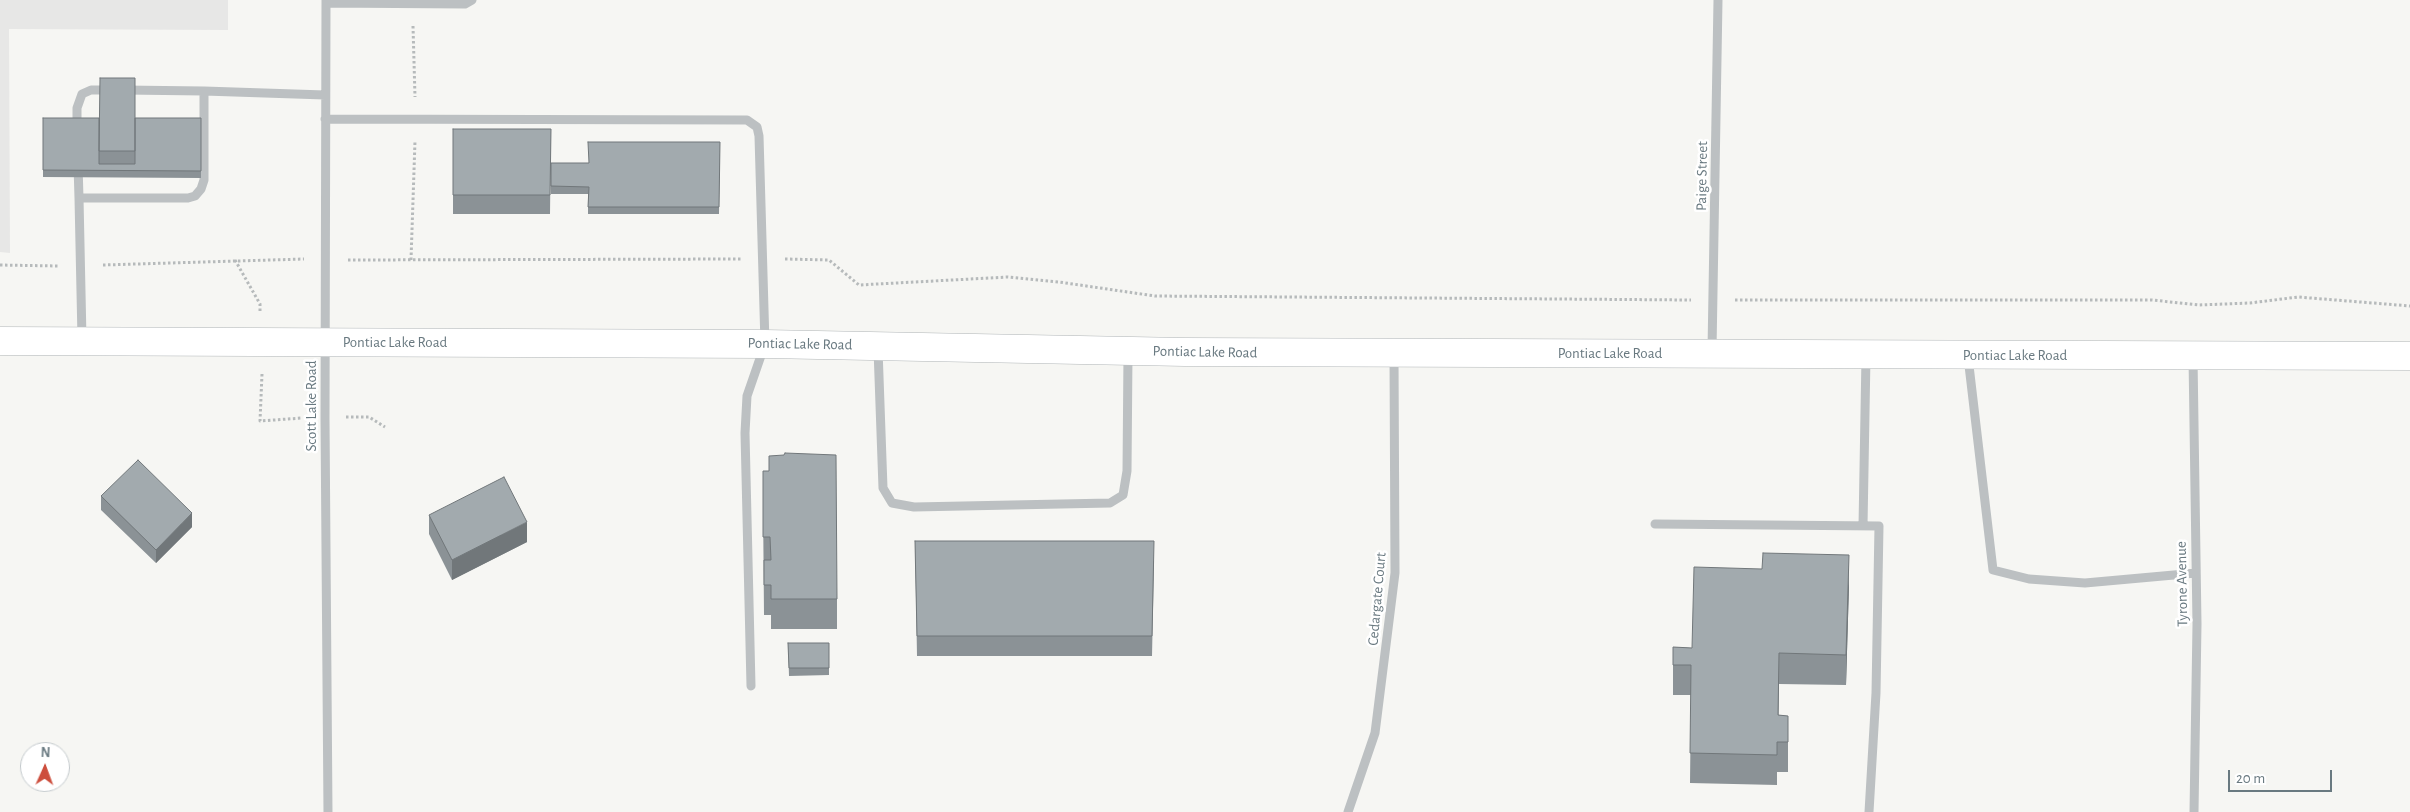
<!DOCTYPE html>
<html>
<head>
<meta charset="utf-8">
<style>
	body { margin:0 }
	#map { position:relative; width:2410px; height:812px; overflow:hidden; background:#f6f6f3; font-family:"Alegreya Sans",sans-serif }
	canvas { display:block }
	.north { position:absolute; left:20px; top:742px; width:50px; height:50px; box-sizing:border-box; background:#fff; border:1px solid #c3c9cc; border-radius:50%; rotate:2deg; font-size:14px; font-weight:700; line-height:20px; text-align:center; color:#697980 }
	.north::after { content:''; display:block; margin:auto; width:18px; height:22px; background:#cd4e3d; clip-path:polygon(50% 0,100% 100%,50% 72%,0 100%) }
	.scale { position:absolute; left:2228px; top:770px; width:104px; height:22px; box-sizing:border-box; border:2px solid #697980; border-top:0; padding-left:6px; font-size:15px; line-height:18px; white-space:nowrap; color:#697980; -webkit-text-stroke:4px #fff; paint-order:stroke }
</style>
</head>
<body>
<div id="map">
<canvas width="2410" height="812"></canvas>
<div class="north">N</div>
<div class="scale">20 m</div>
</div>
<script>
const context = document.querySelector('canvas').getContext('2d');
context.lineJoin = 'round';
function paint(path, color) {
  context.fillStyle = color;
  context.fill(path, 'evenodd');
}
function shape(rows) {
  const path = new Path2D();
  for (const r of rows) {
    path.moveTo(r[0], r[1]);
    for (let i = 2; i < r.length; i += 2) path.lineTo(r[i], r[i + 1]);
  }
  return path;
}
function stroke(path, color, width, dash) {
  context.strokeStyle = color;
  context.lineWidth = width;
  context.lineCap = dash ? 'butt' : 'round';
  context.setLineDash(dash || []);
  context.stroke(path);
}
function label(font, color, halo, rows, align = 'center') {
  context.font = font + ' "Alegreya Sans",sans-serif';
  context.lineWidth = 5;
  context.setLineDash([]);
  context.textBaseline = 'middle';
  context.strokeStyle = halo;
  context.fillStyle = color;
  for (const [text, x, y, turn = 0] of rows) {
    context.save();
    context.translate(x, y);
    context.rotate((+turn || 0) * Math.PI / 180);
    context.textAlign = isNaN(turn) ? turn : align;
    if (halo) context.strokeText(text, 0, 0);
    context.fillText(text, 0, 0);
    context.restore();
  }
}
paint(shape([
	[0,0,228,0,228,30,9,29,10,253,0,252]
]), '#e7e7e6');
const major = shape([
	[0,341,765,344,1185,352,2410,356]
]);
stroke(major, '#b0b5b7', 29);
stroke(shape([
	[413,26,415,97],
	[785,259,829,260,859,285,1008,277,1059,282,1155,296,1691,300],
	[235,260,260,304,260,311],
	[348,260,742,259],
	[411,260,415,141],
	[0,265,59,266],
	[103,265,304,259],
	[1735,300,2152,300,2199,305,2250,303,2298,297,2410,306],
	[262,374,260,421,302,418],
	[346,417,369,417,385,427]
]), '#b6babb', 3, [2.5, 2.5]);
stroke(shape([
	[326,0,325,418,328,812],
	[326,3,465,4,472,0],
	[124,90,204,91],
	[325,119,747,120,757,127,759,136,765,344,747,396,745,433,751,686],
	[77,130,77,108,82,94,91,90,111,90],
	[78,165,79,198],
	[82,339,79,198,188,198,195,196,201,189,204,180,204,91,325,95],
	[878,349,883,488,892,503,914,507,1110,503,1123,495,1127,471,1128,354],
	[1712,350,1718,0],
	[1968,357,1993,570,2029,579,2085,583,2196,573],
	[2193,357,2197,624,2194,812],
	[1655,524,1879,526,1876,693,1869,812],
	[1863,526,1866,356],
	[1348,812,1375,733,1395,573,1394,356]
]), '#bcc0c2', 9);
stroke(major, '#fff', 28);
paint(shape([
	[43,118,201,118,201,178,43,177],
	[453,129,551,129,550,214,453,214],
	[720,142,719,214,588,214,588,194,551,194,551,163,588,163],
	[101,496,192,527,156,563,101,510],
	[763,501,837,599,837,629,771,629,771,615,764,615],
	[429,515,527,542,452,580,429,534],
	[915,541,1154,561,1152,656,917,656],
	[1849,585,1846,685,1779,684,1778,715,1788,716,1788,772,1777,772,1777,785,1690,783,1691,695,1673,695,1673,647,1692,648],
	[788,643,829,643,829,675,789,676]
]), '#8b9296');
paint(shape([
	[192,513,192,527,156,563,156,550],
	[527,522,527,542,452,580,452,560],
	[1849,555,1849,585,1846,685,1846,655],
	[1779,653,1779,684,1778,745,1778,715]
]), '#71777a');
const building = shape([
	[100,78,135,78,135,151,99,151,100,78],
	[43,118,99,118,99,164,135,164,135,118,201,118,201,171,43,170,43,118],
	[453,129,551,129,550,195,453,195,453,129],
	[588,142,720,142,719,207,588,207,589,187,551,186,551,163,589,163,588,142],
	[785,453,836,455,837,599,771,599,771,585,764,585,764,560,771,560,770,537,763,537,763,471,769,471,769,456,784,455,785,453],
	[138,460,192,513,156,550,101,496,138,460],
	[504,477,527,522,452,560,429,515,504,477],
	[915,541,1154,541,1152,636,917,636,915,541],
	[1763,553,1849,555,1846,655,1779,653,1778,715,1788,716,1788,742,1777,742,1777,755,1690,753,1691,665,1673,665,1673,647,1692,648,1694,567,1762,569,1763,553],
	[788,643,829,643,829,668,789,668,788,643]
]);
paint(building, '#a2aaae');
stroke(building, '#71777a', 1);
label('15px', '#697980', '#fff', [
	["Paige Street",1702,176,-89],
	["Pontiac Lake Road",395,342],
	["Pontiac Lake Road",800,344,1],
	["Pontiac Lake Road",1205,352,1],
	["Pontiac Lake Road",1610,353],
	["Pontiac Lake Road",2015,355],
	["Scott Lake Road",311,406,-90],
	["Tyrone Avenue",2182,584,-91],
	["Cedargate Court",1377,599,-85]
]);
</script>
</body>
</html>
